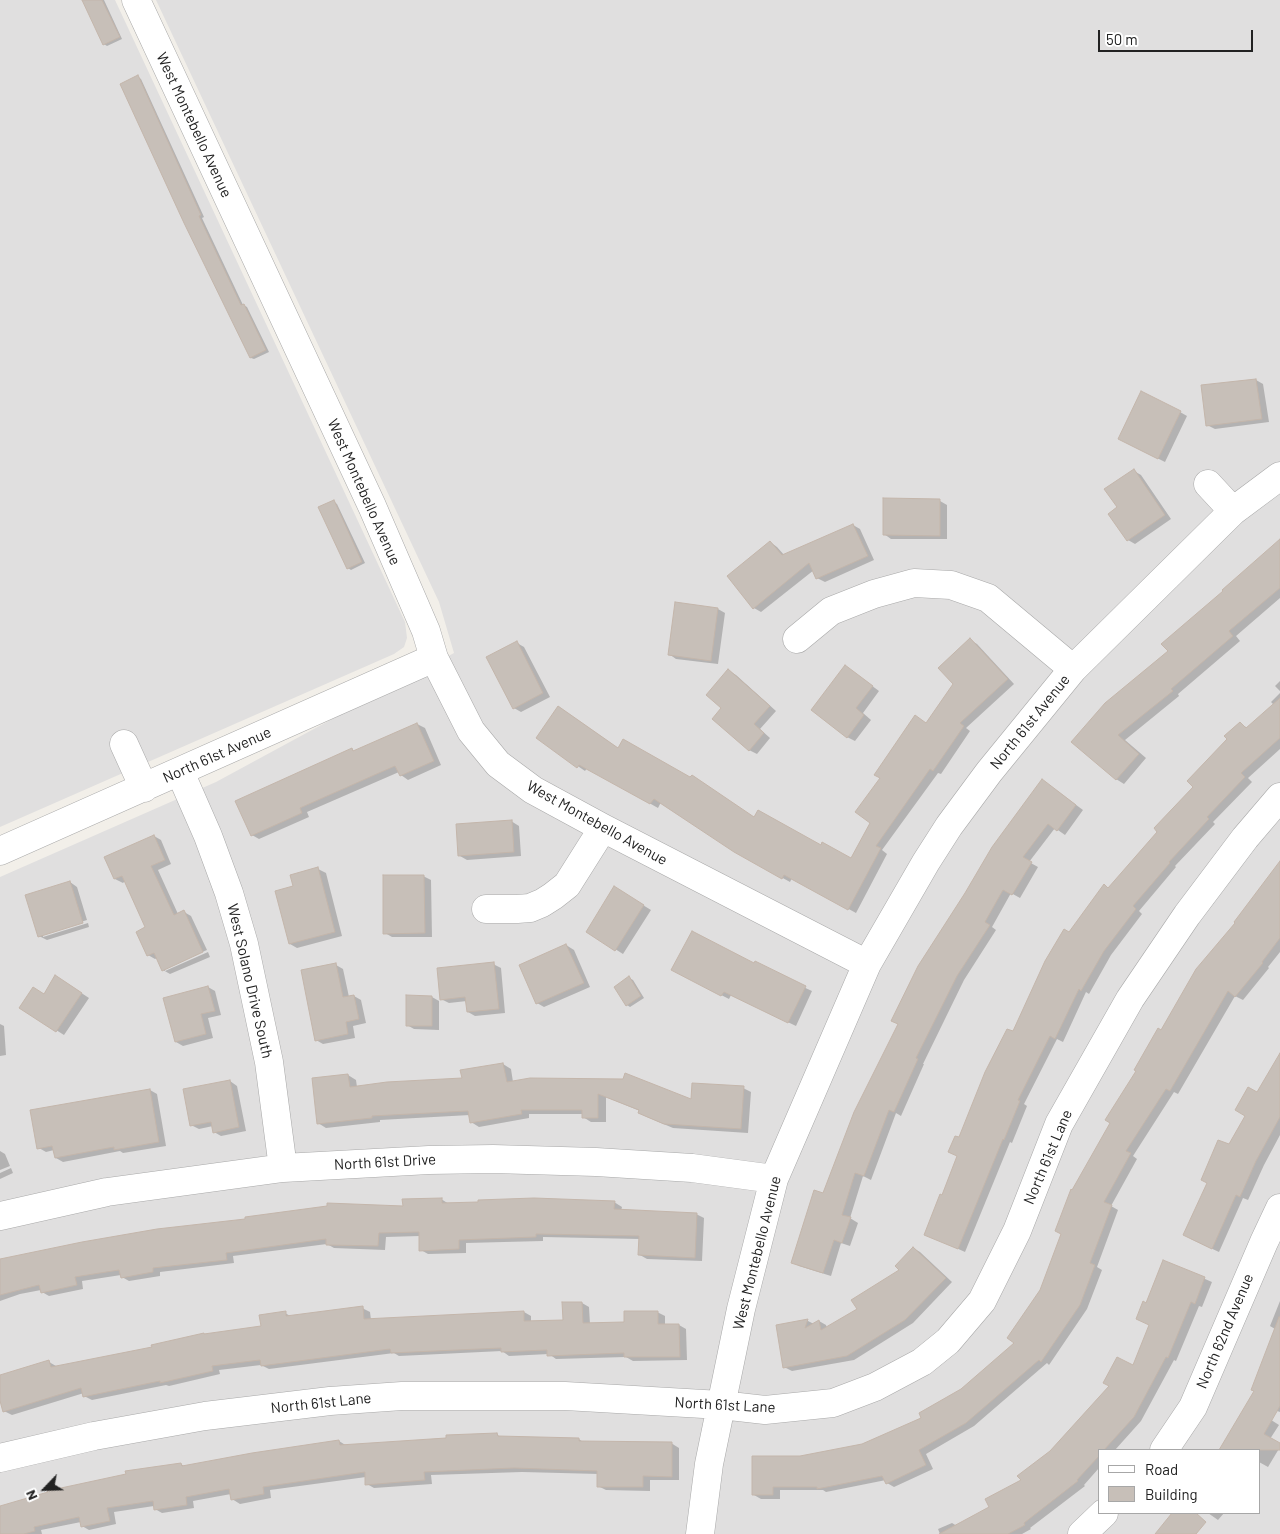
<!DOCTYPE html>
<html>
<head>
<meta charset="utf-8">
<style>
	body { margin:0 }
	#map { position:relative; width:1280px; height:1534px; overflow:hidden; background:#f2efe9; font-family:Barlow,sans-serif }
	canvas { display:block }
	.legend { position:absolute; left:1098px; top:1449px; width:162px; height:65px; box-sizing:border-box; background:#fff; border:1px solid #a7a7a7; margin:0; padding:6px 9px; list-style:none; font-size:15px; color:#222 }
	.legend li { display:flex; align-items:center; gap:10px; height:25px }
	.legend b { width:25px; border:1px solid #a7a7a7 }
	.north { position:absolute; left:20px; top:1464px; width:50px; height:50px; -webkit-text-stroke:4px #fff; paint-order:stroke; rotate:246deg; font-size:14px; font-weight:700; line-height:20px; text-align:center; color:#222 }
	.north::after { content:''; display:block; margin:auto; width:18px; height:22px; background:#222; clip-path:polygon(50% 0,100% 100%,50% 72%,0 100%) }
	.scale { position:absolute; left:1098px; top:30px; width:155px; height:22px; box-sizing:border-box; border:2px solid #222; border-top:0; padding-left:6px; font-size:15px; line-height:18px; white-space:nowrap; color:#222; -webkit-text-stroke:4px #fff; paint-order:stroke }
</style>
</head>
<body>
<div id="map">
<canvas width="1280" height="1534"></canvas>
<ul class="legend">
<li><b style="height:6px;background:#fff"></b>Road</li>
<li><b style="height:14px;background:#c7bfb8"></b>Building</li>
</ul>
<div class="north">N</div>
<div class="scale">50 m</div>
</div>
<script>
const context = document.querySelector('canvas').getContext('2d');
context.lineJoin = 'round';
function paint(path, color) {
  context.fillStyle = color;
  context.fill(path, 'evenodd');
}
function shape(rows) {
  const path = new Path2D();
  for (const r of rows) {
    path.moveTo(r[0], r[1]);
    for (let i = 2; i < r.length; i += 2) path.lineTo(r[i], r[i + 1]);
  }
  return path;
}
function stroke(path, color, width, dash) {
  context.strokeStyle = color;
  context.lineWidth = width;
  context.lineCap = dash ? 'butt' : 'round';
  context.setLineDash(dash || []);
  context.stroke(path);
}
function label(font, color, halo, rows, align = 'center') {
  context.font = font + ' Barlow,sans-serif';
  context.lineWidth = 5;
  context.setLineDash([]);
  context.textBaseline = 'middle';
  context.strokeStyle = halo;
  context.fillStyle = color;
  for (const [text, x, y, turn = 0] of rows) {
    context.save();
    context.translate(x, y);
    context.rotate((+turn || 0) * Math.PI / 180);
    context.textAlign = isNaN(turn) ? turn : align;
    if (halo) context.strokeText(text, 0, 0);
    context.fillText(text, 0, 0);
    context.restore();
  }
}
paint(shape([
	[0,0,115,0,405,622,407,638,404,647,394,654,0,827],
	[156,0,1280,0,1280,1534,0,1534,0,877,216,782,454,653,439,602],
	[1099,1450,1259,1450,1259,1513,1099,1513]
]), '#e0dfdf');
paint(shape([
	[83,0,104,0,122,39,107,46,104,44],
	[138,77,141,79,204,217,202,218,243,305,247,307,269,352,254,359,251,358,185,223],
	[1256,380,1263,384,1269,422,1215,429,1207,425],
	[1180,412,1187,416,1165,462,1127,443],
	[1134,471,1141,475,1171,519,1135,544,1128,540,1119,508],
	[940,501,947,505,947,539,891,539,884,534],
	[334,502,337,504,365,563,351,570,348,568],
	[853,525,860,529,874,560,825,582,817,578,814,570,761,612,754,608,770,542,777,547,785,556],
	[1280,541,1280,598,1236,636,1240,641,1178,694,1179,696,1125,740,1146,758,1124,784,1116,779,1073,741,1170,652],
	[718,609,725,613,718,664,676,659,669,654],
	[970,640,977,644,1014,684,966,728,970,731,941,774,938,773,882,850,887,854,856,913,792,878,790,882,743,856,661,802,658,808,587,768,585,771,537,738,559,707,619,749,755,818,851,860,927,724,954,684],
	[517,643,524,647,550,697,521,712,514,708],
	[729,671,736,675,776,711,760,729,770,738,757,754,749,750,723,708],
	[852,671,879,691,863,713,871,720,855,741,847,737],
	[1280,681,1280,691,1275,686],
	[1280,693,1280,749,1248,778,1252,782,1213,822,1215,824,1175,866,1176,867,1139,911,1142,914,1111,955,1089,994,1086,992,1063,1042,1057,1039,1024,1104,1027,1106,1012,1143,1010,1142,965,1252,925,1234,942,1196,958,1156,960,1139,1013,1033,1069,933,1159,832,1194,787,1240,724,1248,728,1274,705,1271,702],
	[417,724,425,728,441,765,408,780,401,775,399,772,307,812,309,817,259,839,252,835,352,750,356,752],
	[1049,785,1083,810,1065,835,1055,828,1029,862,1038,867,1020,898,1011,893,992,927,996,930,964,980,923,1064,924,1064,901,1116,896,1113,871,1180,863,1176,850,1218,858,1223,850,1246,841,1243,831,1276,799,1266,792,1262,824,1194],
	[511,821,519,826,521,856,467,860,460,856],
	[154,836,161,840,171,864,158,870,178,914,184,912,191,916,207,950,165,968,165,971,208,952,210,957,170,974,163,970,157,958,155,959,148,955,147,928,125,881,123,883,115,879,106,858],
	[1280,863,1280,952,1268,967,1269,968,1243,1000,1235,996,1178,1094,1174,1092,1133,1156,1137,1159,1111,1206,1118,1210,1097,1267,1102,1270,1087,1309,1049,1365,1047,1363,974,1426,926,1454,933,1469,894,1487,887,1483,886,1480,826,1492,823,1490,780,1490,780,1499,761,1499,754,1495,800,1458,862,1445,923,1418,962,1390,1016,1343,1041,1290,1162,1032,1237,922],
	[318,869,326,873,342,936,297,948,290,944,295,887],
	[423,876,431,880,432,937,392,937,385,933],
	[70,882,77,887,87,920,43,934,43,937,88,923,89,927,47,940,39,936],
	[615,888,651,910,623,954,588,932],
	[566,945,574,950,590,987,544,1007,537,1003],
	[493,964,501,968,505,1013,475,1016,468,1012,467,1001,449,1003,441,999],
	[336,965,343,969,349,997,354,996,361,1000,366,1023,353,1026,355,1038,323,1044,316,1040],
	[755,965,812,991,796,1026,731,995,729,999,680,974],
	[629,978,633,980,644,998,630,1007,627,1005],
	[63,981,89,998,64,1035,21,1008,44,995],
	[208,987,215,991,221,1015,208,1018,213,1038,183,1046,176,1042],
	[407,997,432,997,439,1001,439,1030,414,1029,407,1025],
	[0,1024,4,1026,6,1055,0,1056],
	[1280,1055,1280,1135,1264,1165,1248,1200,1243,1198,1219,1252,1191,1239,1229,1146],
	[503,1064,511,1069,513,1082,692,1101,743,1088,751,1092,748,1133,673,1128,647,1117,639,1113,640,1111,606,1097,606,1122,591,1122,583,1117,583,1114,529,1114,529,1118,479,1127,471,1122,470,1115,380,1120,380,1122,326,1128,318,1123,348,1075,356,1080,357,1087,463,1079],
	[230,1081,237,1086,246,1131,221,1136,214,1132,213,1126,199,1129,191,1125],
	[150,1090,157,1094,166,1146,123,1153,120,1151,63,1162,56,1158,54,1150,46,1152,39,1148],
	[0,1151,5,1154,10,1166,0,1170],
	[11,1168,13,1173,0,1179,0,1173],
	[441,1199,449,1204,614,1202,622,1207,621,1211,696,1214,704,1218,702,1261,647,1259,640,1255,640,1239,543,1237,543,1241,466,1243,466,1253,428,1254,421,1250,420,1236,386,1237,385,1250,334,1248,327,1244,233,1256,234,1263,160,1272,160,1276,129,1281,122,1277,121,1275,82,1281,83,1289,49,1296,42,1292,41,1290,20,1294,0,1301,0,1261,404,1207],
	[913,1248,920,1252,952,1282,913,1323,854,1360,792,1371,784,1367,777,1326,808,1321,814,1324,819,1321,826,1325,827,1328,858,1309,901,1270],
	[1163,1261,1212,1282,1202,1307,1199,1306,1176,1361,1174,1360,1141,1421,1115,1450,1099,1450,1099,1468,1084,1485,1085,1486,1030,1528,1031,1529,1022,1534,940,1534,938,1529,952,1523,957,1526,991,1508,1023,1481,1133,1367,1150,1325,1147,1304],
	[1280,1301,1280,1412,1257,1404,1255,1391,1275,1329,1270,1326],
	[582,1303,589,1307,590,1324,625,1323,657,1312,665,1316,665,1325,679,1325,686,1329,687,1360,633,1361,626,1357,556,1359,549,1354,509,1356,502,1351,399,1356,394,1353,269,1369,261,1365,219,1370,220,1374,169,1386,166,1385,92,1400,84,1396,84,1393,12,1415,4,1411,2,1403,0,1403,0,1377,49,1362,56,1366,57,1368,153,1348,204,1334,206,1335,263,1327,285,1313,292,1317,362,1308,370,1312,371,1320,524,1312,531,1316,531,1322,564,1321],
	[1254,1409,1279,1425,1270,1439,1280,1445,1280,1447,1268,1467,1259,1462,1259,1450,1242,1450,1226,1440],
	[497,1435,502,1438,579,1439,584,1443,671,1443,679,1448,679,1480,650,1480,650,1491,606,1490,598,1486,599,1474,522,1472,431,1475,432,1484,374,1488,367,1484,366,1477,270,1490,271,1498,240,1504,232,1499,231,1494,193,1501,194,1508,162,1513,155,1509,154,1506,114,1512,116,1524,89,1530,82,1526,81,1522,41,1530,42,1534,0,1534,0,1507,181,1464,185,1467,339,1441,347,1446],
	[1208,1513,1224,1513,1218,1520]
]), '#0003');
const building = shape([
	[82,0,102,0,120,37,103,45,82,0],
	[138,75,201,215,199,216,241,305,244,304,266,350,250,358,184,223,120,84,138,75],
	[1256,379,1262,419,1206,426,1201,385,1256,379],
	[1141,391,1181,411,1158,459,1118,439,1141,391],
	[1134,469,1165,515,1127,541,1108,514,1117,507,1104,489,1134,469],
	[883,498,940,499,940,536,883,535,883,498],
	[334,500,362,562,347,569,318,507,334,500],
	[853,524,868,556,816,579,809,563,753,609,727,576,770,541,782,555,853,524],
	[1280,539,1280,588,1229,631,1233,636,1171,689,1173,691,1118,735,1139,754,1116,780,1071,742,1105,703,1168,651,1161,644,1223,591,1222,590,1280,539],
	[675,602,718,608,711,661,668,655,675,602],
	[970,638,1008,679,960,723,964,726,933,771,930,769,876,846,881,848,848,910,784,875,782,879,734,852,654,799,650,804,579,765,577,768,536,738,558,706,618,748,623,739,690,777,692,775,754,817,758,810,821,845,822,842,851,858,870,823,855,812,880,778,874,775,915,715,926,723,953,684,938,668,970,638],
	[517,641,543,693,513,709,486,657,517,641],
	[845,665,873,686,856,708,864,715,847,738,811,710,845,665],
	[728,669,770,706,754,724,764,733,749,751,712,719,721,708,706,695,728,669],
	[1280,698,1280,738,1241,773,1245,777,1207,817,1209,819,1169,862,1170,863,1133,906,1136,909,1104,951,1081,991,1079,989,1055,1039,1050,1036,1018,1100,1020,1101,1004,1140,1003,1139,958,1249,924,1235,940,1194,942,1195,957,1156,948,1152,955,1136,959,1137,985,1072,1007,1029,1013,1031,1045,961,1064,929,1069,932,1104,884,1108,888,1157,832,1154,828,1193,787,1187,781,1227,739,1224,736,1240,722,1246,728,1280,698],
	[417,723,434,761,400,776,395,766,379,773,300,808,302,813,251,836,235,801,352,748,353,751,417,723],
	[1042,779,1076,805,1057,831,1048,824,1023,857,1032,862,1012,895,1003,890,985,922,990,925,957,976,916,1058,918,1059,894,1112,889,1110,864,1176,855,1173,842,1215,851,1217,842,1243,834,1240,823,1273,791,1263,814,1190,823,1193,854,1112,898,1024,891,1021,918,966,965,893,992,847,1042,779],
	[512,820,514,852,458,856,456,824,512,820],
	[154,835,165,860,151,866,174,915,184,910,203,952,162,971,154,953,147,956,136,932,145,927,122,876,114,879,104,857,154,835],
	[1280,861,1280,938,1262,962,1263,963,1235,997,1228,991,1170,1091,1166,1089,1126,1151,1131,1153,1104,1202,1112,1205,1090,1263,1095,1265,1080,1305,1041,1362,1039,1360,966,1423,919,1450,926,1465,886,1484,882,1476,817,1489,817,1487,773,1487,773,1495,752,1495,752,1456,800,1456,862,1444,921,1418,919,1413,961,1389,1014,1343,1007,1338,1040,1290,1061,1234,1055,1231,1071,1189,1072,1190,1110,1123,1105,1120,1136,1071,1134,1070,1158,1028,1161,1030,1196,969,1235,923,1234,922,1280,861],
	[318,867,335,932,289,944,275,891,293,886,290,875,318,867],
	[383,875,424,875,425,933,383,934,383,875],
	[70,881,83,923,38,937,25,895,70,881],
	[614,886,644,905,615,951,586,932,614,886],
	[692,931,754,963,755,961,806,986,788,1023,724,992,721,996,671,970,692,931],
	[566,944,584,983,536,1004,519,965,566,944],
	[494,962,499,1009,467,1012,465,997,440,1000,437,968,494,962],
	[336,963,343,997,354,995,359,1019,346,1022,348,1034,315,1041,301,970,336,963],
	[55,975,82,993,56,1032,19,1008,33,987,44,994,55,975],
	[629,976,641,996,626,1006,614,987,629,976],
	[208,986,215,1011,201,1014,206,1034,175,1042,163,998,208,986],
	[406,995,432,996,432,1026,406,1026,406,995],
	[1280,1053,1280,1117,1256,1161,1240,1197,1236,1195,1212,1249,1183,1235,1207,1183,1201,1180,1218,1140,1229,1144,1245,1116,1235,1110,1248,1087,1257,1092,1280,1053],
	[503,1063,507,1082,530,1078,623,1079,625,1073,691,1099,692,1083,744,1086,741,1129,664,1124,638,1113,639,1110,598,1094,598,1118,582,1118,582,1110,521,1110,522,1114,470,1123,468,1111,372,1116,372,1118,317,1124,312,1078,348,1074,350,1087,387,1082,462,1078,460,1070,503,1063],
	[230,1080,239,1127,213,1133,211,1122,190,1126,183,1089,230,1080],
	[150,1089,159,1142,114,1150,114,1147,55,1158,52,1146,37,1149,30,1110,150,1089],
	[442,1198,442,1203,478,1202,478,1200,534,1198,615,1201,614,1209,697,1213,695,1258,638,1255,639,1236,536,1234,536,1237,459,1240,459,1249,419,1251,419,1232,379,1233,378,1246,326,1245,326,1239,226,1253,227,1260,153,1268,153,1272,121,1278,119,1270,75,1277,77,1285,41,1293,39,1285,0,1295,0,1259,82,1242,157,1229,245,1219,245,1217,327,1206,327,1203,403,1206,402,1199,442,1198],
	[913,1247,946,1278,905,1320,847,1356,783,1368,776,1325,808,1319,805,1328,819,1320,821,1330,857,1309,851,1300,899,1270,895,1266,913,1247],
	[1163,1260,1205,1277,1195,1304,1191,1302,1168,1358,1166,1357,1134,1417,1104,1450,1099,1450,1099,1456,1077,1480,1078,1481,1024,1523,1025,1525,1008,1534,939,1534,989,1507,985,1499,1021,1480,1017,1476,1050,1451,1109,1386,1103,1383,1117,1357,1133,1365,1149,1325,1136,1319,1143,1301,1146,1303,1163,1260],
	[562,1302,582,1302,583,1323,624,1322,624,1311,658,1311,658,1324,679,1324,680,1357,624,1357,624,1353,547,1356,547,1350,501,1352,501,1348,391,1353,390,1349,261,1366,260,1360,212,1366,213,1371,160,1383,160,1381,83,1397,81,1388,3,1412,0,1401,0,1375,49,1360,51,1367,152,1347,151,1345,204,1333,204,1334,261,1326,259,1315,286,1311,286,1316,363,1306,364,1319,524,1311,524,1321,563,1320,562,1302],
	[1279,1317,1280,1317,1280,1406,1264,1434,1280,1443,1280,1450,1219,1450,1254,1391,1251,1390,1279,1317],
	[497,1433,498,1436,579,1438,579,1441,672,1442,672,1477,643,1476,643,1487,597,1487,597,1471,514,1468,424,1472,425,1480,365,1485,365,1472,263,1487,264,1494,231,1500,229,1489,186,1497,187,1505,154,1510,153,1501,107,1508,110,1521,81,1527,79,1517,34,1527,35,1531,24,1534,0,1534,0,1506,48,1492,47,1491,126,1474,125,1471,181,1463,182,1466,252,1453,339,1440,340,1445,446,1438,446,1435,497,1433],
	[1172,1513,1196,1513,1206,1522,1196,1534,1155,1534,1172,1513]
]);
paint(building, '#c7bfb8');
stroke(building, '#c4b6ab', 1);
const minor = shape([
	[136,0,372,506,426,631,434,658,471,731,498,764,533,790,603,828,867,964],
	[1208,484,1233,511],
	[797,639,831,611,874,594,914,583,951,585,988,598,1073,669],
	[124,744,144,788],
	[180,772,208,836,229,893,244,944,269,1062,283,1168],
	[0,851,434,658],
	[486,909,517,909,530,908,542,903,553,896,567,885,603,828],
	[0,1216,107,1192,283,1168,429,1160,493,1159,596,1162,692,1168,774,1179],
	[1164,1450,1193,1407,1264,1242,1280,1208],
	[0,1458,94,1436,205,1416,330,1401,402,1396,565,1396,721,1405,765,1410,833,1403,875,1387,922,1362,948,1341,982,1301,1017,1231,1059,1124,1130,999,1187,915,1245,838,1280,797],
	[700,1534,709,1464,741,1309,774,1179,867,964,926,862,949,826,989,772,1073,669,1233,511,1280,476],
	[1082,1534,1104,1513]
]);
stroke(minor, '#a9a9a9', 29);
stroke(minor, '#fff', 28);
label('15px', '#222', '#fff', [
	["West Montebello Avenue",194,125,65],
	["West Montebello Avenue",364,492,66],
	["North 61st Avenue",1030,722,-51],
	["North 61st Avenue",217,755,-24],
	["West Montebello Avenue",597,823,29],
	["West Solano Drive South",250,981,77],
	["North 61st Lane",1048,1157,-67],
	["North 61st Drive",385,1162,-3],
	["West Montebello Avenue",757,1253,-76],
	["North 62nd Avenue",1225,1331,-67],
	["North 61st Lane",321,1403,-6],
	["North 61st Lane",725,1405,3]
]);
</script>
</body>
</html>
